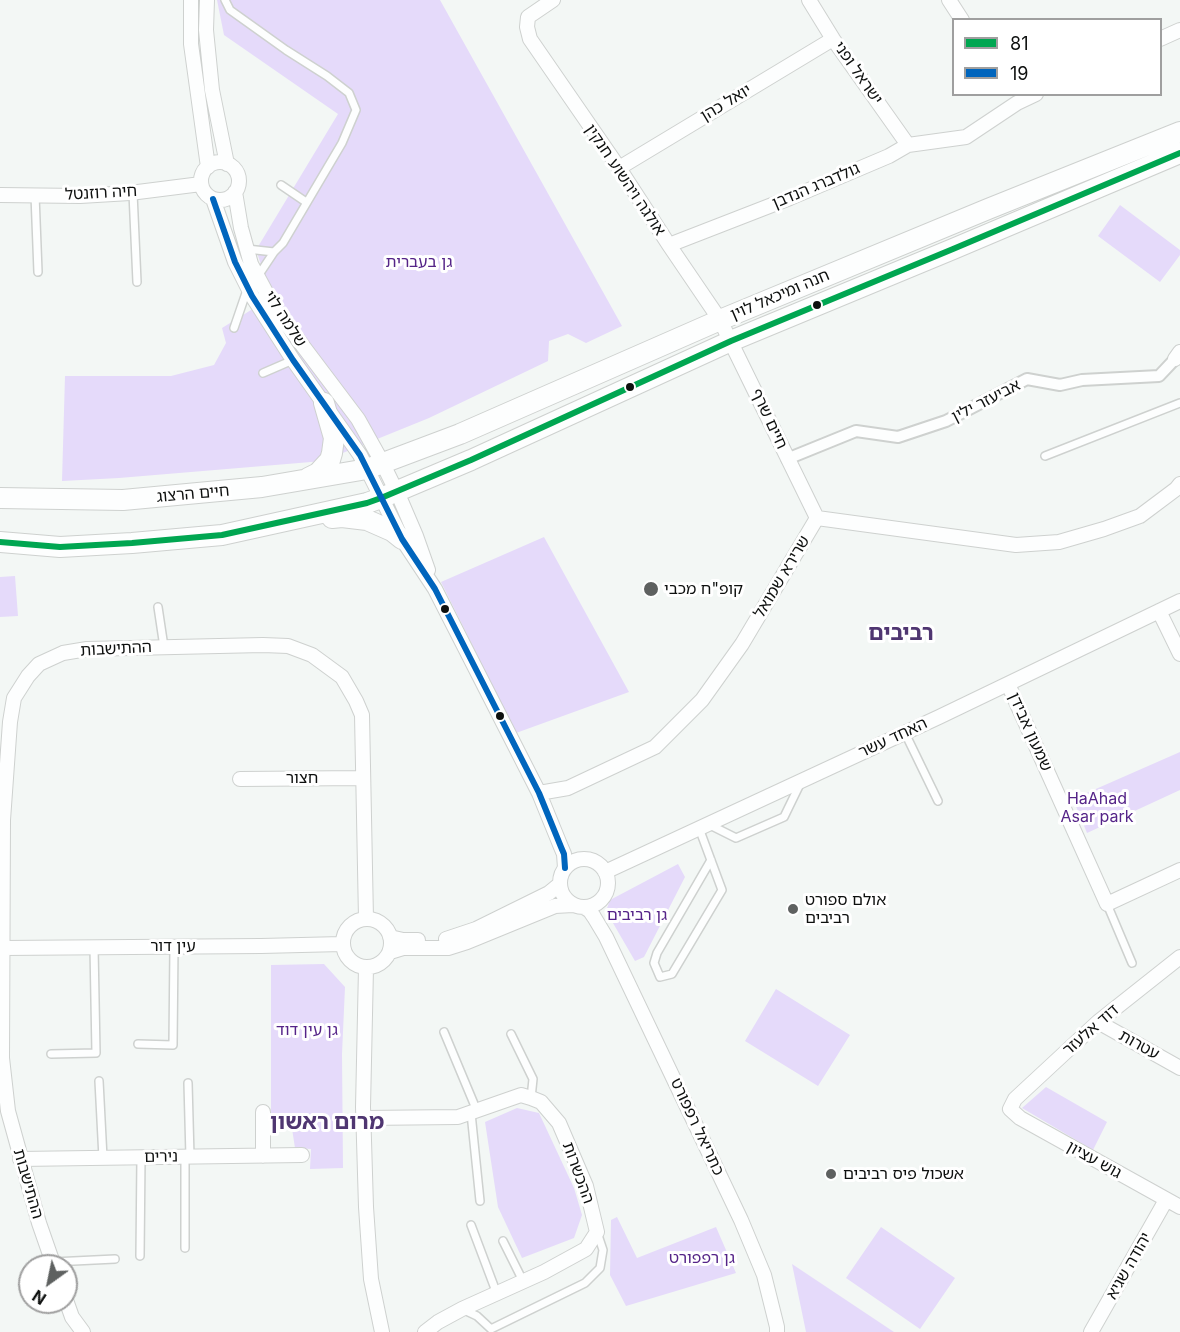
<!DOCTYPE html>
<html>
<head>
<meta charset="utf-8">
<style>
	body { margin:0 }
	#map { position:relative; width:1180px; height:1332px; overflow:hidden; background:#f3f7f5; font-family:Inter,sans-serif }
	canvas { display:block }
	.legend { position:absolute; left:952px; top:18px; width:210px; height:78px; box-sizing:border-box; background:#fff; border:2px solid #9f9f9f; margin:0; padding:8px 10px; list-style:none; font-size:18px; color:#0e100f }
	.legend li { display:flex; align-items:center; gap:12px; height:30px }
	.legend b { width:30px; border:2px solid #9f9f9f }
	.north { position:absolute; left:18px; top:1254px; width:60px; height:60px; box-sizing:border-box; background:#fff; border:2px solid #9f9f9f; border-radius:50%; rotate:213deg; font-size:16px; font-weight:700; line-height:24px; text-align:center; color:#0e100f }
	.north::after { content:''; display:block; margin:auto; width:21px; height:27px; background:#5e6160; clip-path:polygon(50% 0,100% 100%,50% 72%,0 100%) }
</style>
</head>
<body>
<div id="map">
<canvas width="1180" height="1332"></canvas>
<ul class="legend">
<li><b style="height:8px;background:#00a651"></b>81</li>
<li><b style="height:8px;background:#0065bd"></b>19</li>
</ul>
<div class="north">N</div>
</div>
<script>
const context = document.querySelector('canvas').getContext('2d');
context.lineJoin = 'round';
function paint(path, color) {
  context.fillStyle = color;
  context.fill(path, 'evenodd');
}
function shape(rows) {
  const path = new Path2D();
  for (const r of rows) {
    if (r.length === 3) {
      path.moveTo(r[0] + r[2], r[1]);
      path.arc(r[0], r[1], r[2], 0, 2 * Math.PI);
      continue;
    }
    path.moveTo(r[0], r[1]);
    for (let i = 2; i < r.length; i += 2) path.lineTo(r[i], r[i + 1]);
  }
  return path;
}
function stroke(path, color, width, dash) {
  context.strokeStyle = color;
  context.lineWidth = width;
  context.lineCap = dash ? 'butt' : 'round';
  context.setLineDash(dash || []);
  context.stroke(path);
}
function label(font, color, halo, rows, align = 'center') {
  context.font = font + ' Inter,"Noto Sans Hebrew",sans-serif';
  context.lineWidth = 6;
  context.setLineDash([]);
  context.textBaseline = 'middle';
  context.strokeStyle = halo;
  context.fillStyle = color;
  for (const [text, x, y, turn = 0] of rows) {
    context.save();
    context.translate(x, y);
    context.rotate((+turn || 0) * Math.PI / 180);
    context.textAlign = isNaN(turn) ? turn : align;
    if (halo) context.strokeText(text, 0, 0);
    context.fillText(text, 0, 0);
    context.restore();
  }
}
paint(shape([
	[217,0,440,0,622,326,586,343,568,334,549,341,548,361,429,418,323,461,119,478,62,481,65,376,171,376,214,365,226,343,222,328,272,297,256,250,338,114,224,35],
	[1120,205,1180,250,1180,255,1160,282,1098,236],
	[544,537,629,692,516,733,441,582],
	[15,576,18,616,0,617,0,577],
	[1180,752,1180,790,1087,833,1073,799],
	[678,864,685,877,644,957,635,961,606,911,610,900],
	[324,964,345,987,342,1054,343,1168,310,1169,311,1149,295,1148,291,1122,271,1123,271,965],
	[776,989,850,1035,818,1086,745,1041],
	[1046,1087,1107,1122,1093,1150,1022,1108],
	[517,1108,539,1113,574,1188,582,1215,574,1238,522,1258,498,1207,485,1122],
	[617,1217,637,1258,716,1227,736,1273,626,1306,610,1275,611,1220],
	[881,1227,955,1278,920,1329,846,1278],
	[792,1264,894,1332,806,1332]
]), '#e5dafa');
const service = shape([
	[225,0,230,10,286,50,327,76,349,93,356,110,342,143,283,243,274,252,258,276],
	[281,185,306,202],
	[133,193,137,282],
	[35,195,38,272],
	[247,249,274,252],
	[234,328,247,290],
	[263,373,293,360],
	[1045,456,1180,403],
	[158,607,164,647],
	[905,733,938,801],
	[710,825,736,838,784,817,801,782],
	[699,828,722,890,672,974,660,977,654,963,657,953,711,860],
	[1107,904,1132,963],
	[444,1032,477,1111],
	[511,1034,533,1079,531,1098],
	[138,1044,173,1045,174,946],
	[51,1054,96,1053,94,947],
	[99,1081,103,1158],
	[188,1083,190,1157],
	[471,1113,480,1201],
	[185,1157,185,1248],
	[471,1225,497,1294],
	[503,1241,523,1281],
	[140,1256,141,1157],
	[53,1262,115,1259],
	[462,1309,477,1316,491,1329,585,1283,600,1268,603,1250,597,1232]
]);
const pedestrian = shape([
	[787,459,856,431,898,437,946,421,1027,379,1060,385,1082,380,1159,376,1175,359]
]);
const minor = shape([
	[191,0,191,44,208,167],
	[207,0,206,30,212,90,227,164],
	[553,0,528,17,527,27,530,39,619,168,669,245,720,320,817,518],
	[809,0,833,39,908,145],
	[949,0,962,20],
	[1160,39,1180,30],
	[220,181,19],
	[619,168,833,39],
	[235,192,241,228,251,264,275,309,358,419,382,462,401,501,416,536,428,570],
	[0,195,80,196,130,193,201,184],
	[213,199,235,262,252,296,293,360,360,455,402,539,435,589,539,793,561,847,564,854,565,868],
	[669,245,790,198,889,156,908,145,966,137,1017,103,1036,94],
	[1175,359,1180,352],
	[817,518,1016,545,1059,542,1104,529,1140,516,1176,489,1180,484],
	[1159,611,1180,654],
	[1008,684,1107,904,1180,870],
	[240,779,363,778],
	[539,793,568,788,655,747,702,700,742,644,817,518],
	[584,883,24],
	[605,872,939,717,1180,601],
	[584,907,590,911,594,917,606,937,741,1220,764,1275,777,1327,777,1332],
	[367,943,24],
	[390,937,403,940,418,940],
	[446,939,476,929,549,893,560,884],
	[3,948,261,946,342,944],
	[390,952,403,948,448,948,467,942,555,906,573,905],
	[1180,957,1098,1022,1015,1099,1010,1109,1020,1118,1180,1207],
	[366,968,363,1107,366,1207,371,1279,382,1332],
	[1098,1022,1180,1068],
	[263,1112,263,1156],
	[364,1118,458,1117,521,1095,531,1098,541,1102,559,1123,586,1186,597,1232,586,1249,544,1272,462,1309,438,1322,425,1332],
	[20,1159,302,1155],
	[54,1266,39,1223,8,1111,2,1058,3,820,10,722,14,698,28,676,39,664,63,653,87,649,263,645,288,646,312,655,342,677,356,701,362,715,366,919],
	[66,1300,72,1317,83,1332],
	[1091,1332,1166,1200]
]);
const secondary = shape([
	[308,478,318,473,330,460,332,453,334,438,324,403],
	[0,498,123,500,262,487,367,469,460,434,720,320,988,209,1180,132],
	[332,518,342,517,367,520,392,531,402,539],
	[0,542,60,547,132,543,222,535,367,503,381,498,471,460,731,341,953,249,1180,153]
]);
stroke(service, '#ced1cf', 10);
stroke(pedestrian, '#ced1cf', 14);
stroke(minor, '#ced1cf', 16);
stroke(secondary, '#ced1cf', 22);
stroke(service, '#fdfefe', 7);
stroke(pedestrian, '#fdfefe', 10);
stroke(minor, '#fdfefe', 14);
stroke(secondary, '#fdfefe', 20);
stroke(shape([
	[0,542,60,547,132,543,222,535,367,503,381,498,471,460,731,341,953,249,1180,153]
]), '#00a651', 6);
stroke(shape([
	[213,199,235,262,252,296,293,360,360,455,402,539,435,589,539,793,561,847,564,854,565,868]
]), '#0065bd', 6);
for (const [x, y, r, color] of [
	[817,305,5,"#0e100f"],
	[630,387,5,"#0e100f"],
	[651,589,8,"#5e6160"],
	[445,609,5,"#0e100f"],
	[500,716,5,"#0e100f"],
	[793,909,6,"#5e6160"],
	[831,1174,6,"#5e6160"]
]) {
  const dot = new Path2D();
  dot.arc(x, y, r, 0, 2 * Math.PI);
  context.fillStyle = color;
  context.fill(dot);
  stroke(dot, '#fff', 2);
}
label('16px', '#0e100f', '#fff', [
	["ישראל ופני",858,73,55],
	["יואל כהן",726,103,-31],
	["אולגה ויהשוע חנקין",625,180,56],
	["גולדברג הנדבן",816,186,-23],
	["חיה רוזנטל",101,193,-3],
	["חנה ומיכאל לוין",780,295,-23],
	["שלמה לוי",285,319,57],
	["אביעזר ילין",986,401,-27],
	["חיים שרף",769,419,65],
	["חיים הרצוג",193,494,-5],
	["שרירא שמואל",782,577,-59],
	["ההתישבות",116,649,-3],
	["שמעון אבידן",1030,732,66],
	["האחד עשר",893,738,-25],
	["חצור",302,778],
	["עין דור",173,946],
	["דוד אלעזר",1091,1030,-41],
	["עטרות",1139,1045,29],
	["כתריאל רפפורט",697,1127,65],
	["נירים",161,1157,-1],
	["גוש עציון",1094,1160,29],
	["ההכשרות",578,1173,70],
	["ההתישבות",28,1184,74],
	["יהודה שגיא",1129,1266,-60]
]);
label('16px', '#552488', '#fff', [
	["גן בעברית",419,262],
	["HaAhad",1097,799],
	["Asar park",1097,817],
	["גן רביבים",637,915],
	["גן עין דוד",307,1030],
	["גן רפפורט",702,1258]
]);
label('16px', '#0e100f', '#fff', [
	["קופ\"ח מכבי",664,589],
	["אולם ספורט",805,900],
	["רביבים",805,918],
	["אשכול פיס רביבים",843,1174]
], 'left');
label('bold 22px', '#4f3671', '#fff', [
	["רביבים",901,633],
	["מרום ראשון",327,1122]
]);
</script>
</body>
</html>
